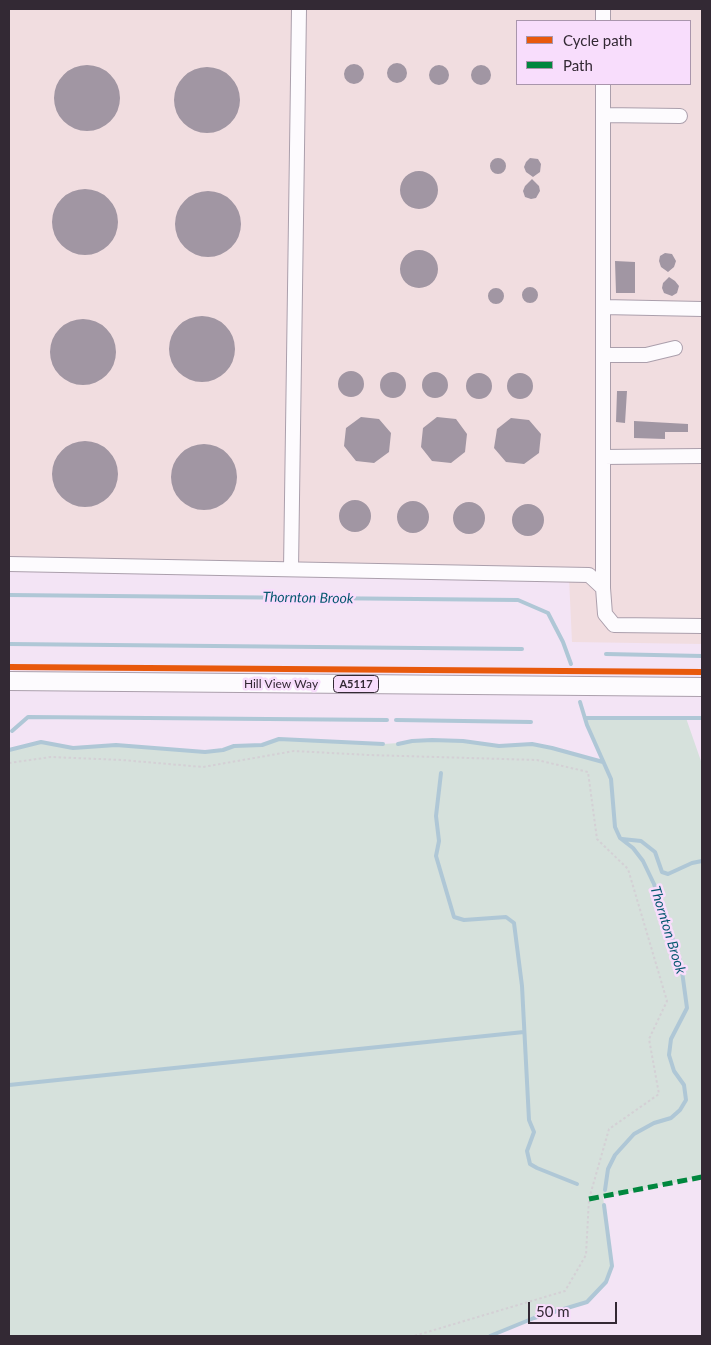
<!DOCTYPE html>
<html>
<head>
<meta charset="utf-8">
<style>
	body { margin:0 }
	#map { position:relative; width:711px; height:1345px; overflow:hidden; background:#f3e4f5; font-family:Lato,sans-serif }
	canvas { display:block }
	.frame { position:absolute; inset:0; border:10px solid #332934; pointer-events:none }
	.legend { position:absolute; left:516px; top:20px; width:175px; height:65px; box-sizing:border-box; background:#f8ddfc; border:1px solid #a995ac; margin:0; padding:6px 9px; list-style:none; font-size:15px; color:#332934 }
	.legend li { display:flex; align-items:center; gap:10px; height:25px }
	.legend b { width:25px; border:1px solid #a995ac }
	.scale { position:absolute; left:528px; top:1302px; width:89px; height:22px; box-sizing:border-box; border:2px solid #332934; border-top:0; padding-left:6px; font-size:15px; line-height:18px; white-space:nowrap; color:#332934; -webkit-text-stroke:4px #f8ddfc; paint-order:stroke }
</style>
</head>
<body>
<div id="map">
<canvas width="711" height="1345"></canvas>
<div class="frame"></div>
<ul class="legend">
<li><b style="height:6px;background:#e8590c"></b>Cycle path</li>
<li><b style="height:6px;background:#00873e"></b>Path</li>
</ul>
<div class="scale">50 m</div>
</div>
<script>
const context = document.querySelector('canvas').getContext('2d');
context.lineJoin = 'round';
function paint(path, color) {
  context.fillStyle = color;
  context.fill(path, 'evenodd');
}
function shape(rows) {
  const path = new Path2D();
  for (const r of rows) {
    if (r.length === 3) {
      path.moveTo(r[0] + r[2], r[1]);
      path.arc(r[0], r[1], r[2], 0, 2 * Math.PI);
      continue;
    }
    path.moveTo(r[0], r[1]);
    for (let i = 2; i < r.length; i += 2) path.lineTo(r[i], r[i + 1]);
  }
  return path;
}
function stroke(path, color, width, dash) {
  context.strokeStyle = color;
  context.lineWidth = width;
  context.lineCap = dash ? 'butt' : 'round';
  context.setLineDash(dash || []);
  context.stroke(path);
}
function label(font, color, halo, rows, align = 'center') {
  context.font = font + ' Lato,sans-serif';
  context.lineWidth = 5;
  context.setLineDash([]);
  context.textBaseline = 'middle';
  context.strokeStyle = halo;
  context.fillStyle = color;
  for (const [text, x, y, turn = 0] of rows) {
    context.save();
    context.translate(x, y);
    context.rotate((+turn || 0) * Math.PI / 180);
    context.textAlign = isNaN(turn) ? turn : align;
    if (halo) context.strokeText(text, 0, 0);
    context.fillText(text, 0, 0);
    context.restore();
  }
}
paint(shape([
	[9,9,702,9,702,644,572,642,569,578,9,571],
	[517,21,690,21,690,84,517,84]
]), '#f1dde0');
paint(shape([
	[585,718,686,718,702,764,702,1177,603,1197,612,1266,606,1282,590,1299,587,1302,534,1318,492,1336,9,1336,9,750,41,742,73,748,116,745,205,752,223,750,234,746,262,745,279,739,383,744,446,740,463,741,499,746,532,744,552,748,603,761]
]), '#d6e1dc');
stroke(shape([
	[9,595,518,600,548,613,563,642,571,664],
	[9,644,522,649],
	[606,654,702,656],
	[580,702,587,725,611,779,615,827,620,838,633,848,643,861,654,884,681,964,687,1008,671,1039,669,1055,674,1071,684,1085,686,1100,680,1110,671,1118,654,1123,634,1134,615,1155,608,1169,605,1190],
	[585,718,702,718],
	[396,720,531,722],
	[12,731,28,717,387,720],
	[398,744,412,741,432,740,463,741,499,746,532,744,552,748,603,762],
	[9,750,41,742,73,748,116,745,205,752,223,750,234,746,262,745,279,739,383,744],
	[441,773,436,816,439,841,436,856,454,917,464,920,506,917,514,923,522,986,529,1120,534,1132,527,1151,530,1164,537,1168,577,1184],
	[622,839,641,841,655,852,662,872,668,874,692,863,702,861],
	[9,1085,524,1032],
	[490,1336,534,1318,587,1302,606,1282,612,1266,604,1205]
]), '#afc7d6', 4);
paint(shape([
	[397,73,10],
	[354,74,10],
	[439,75,10],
	[481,75,10],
	[87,98,33],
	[207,100,33],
	[498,166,8],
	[530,158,538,159,541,164,540,172,533,177,526,172,524,167,526,162],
	[419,190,19],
	[532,179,539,186,540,191,536,198,531,199,525,197,523,191,525,186],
	[85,222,33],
	[208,224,33],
	[419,269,19],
	[665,253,672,254,676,261,674,267,668,272,661,267,659,261,660,256],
	[615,261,635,262,635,293,616,293],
	[669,277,675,281,679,286,677,293,672,296,664,293,662,288,663,283],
	[530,295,8],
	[496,296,8],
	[202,349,33],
	[83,352,33],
	[351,384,13],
	[435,385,13],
	[393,385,13],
	[520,386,13],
	[479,386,13],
	[617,391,627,391,625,423,616,422],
	[361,417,379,419,391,433,389,452,374,463,356,461,344,446,346,428],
	[437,417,456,419,467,434,465,452,451,463,432,461,421,447,423,428],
	[511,418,529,420,541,434,539,453,524,464,506,462,494,448,497,429],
	[634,421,688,424,688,432,665,432,665,439,634,438],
	[85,474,33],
	[204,477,33],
	[355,516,16],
	[413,517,16],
	[469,518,16],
	[528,520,16]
]), '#a196a3');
const minor = shape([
	[603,9,603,21],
	[603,84,603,588],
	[603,115,680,116],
	[603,307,702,309],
	[603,355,646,355,675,348],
	[603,457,702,456],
	[9,564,589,575,603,588,605,614,614,625,702,626],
	[291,569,299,9]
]);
const major = shape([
	[9,681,702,687]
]);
stroke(minor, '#ab9fac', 16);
stroke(major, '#ab9fac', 20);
stroke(shape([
	[9,763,51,757,122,760,203,767,294,751,369,755,537,760,588,772,597,839,628,869,667,1001,649,1039,659,1094,609,1129,589,1199,586,1255,565,1291,414,1336]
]), '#d4d0d5', 2, [2.5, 2.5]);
stroke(minor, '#fdfbfe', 14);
stroke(major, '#fdfbfe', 18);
stroke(shape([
	[589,1199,702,1177]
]), '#00873e', 5, [10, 5]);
stroke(shape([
	[9,667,702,672]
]), '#e8590c', 6);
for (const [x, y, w] of [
	[356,684,45]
]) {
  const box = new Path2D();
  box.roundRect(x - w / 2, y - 8.5, w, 17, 4);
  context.fillStyle = '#f8ddfc';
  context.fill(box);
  stroke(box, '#332934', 1);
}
label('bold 11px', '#332934', null, [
	["A5117",356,684]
]);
label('12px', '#332934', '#f8ddfc', [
	["Hill View Way",281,684]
]);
label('italic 14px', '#05586f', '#f8ddfc', [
	["Thornton Brook",308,598,1],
	["Thornton Brook",668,930,73]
]);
</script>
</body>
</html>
